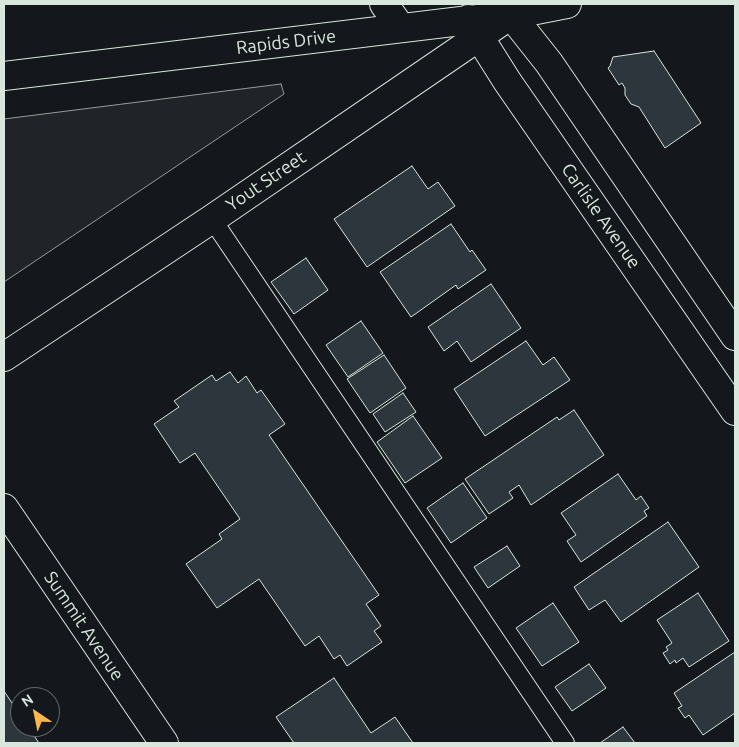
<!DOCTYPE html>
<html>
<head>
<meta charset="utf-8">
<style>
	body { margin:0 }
	#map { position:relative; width:739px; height:747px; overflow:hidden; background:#14181c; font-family:Ubuntu,sans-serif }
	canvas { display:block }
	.frame { position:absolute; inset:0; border:5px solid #d8e6dc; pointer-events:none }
	.north { position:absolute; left:10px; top:687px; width:50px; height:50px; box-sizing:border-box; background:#14181c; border:1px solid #626a69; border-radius:50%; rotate:326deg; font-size:14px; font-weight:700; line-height:20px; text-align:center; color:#d8e6dc }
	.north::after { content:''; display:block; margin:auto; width:18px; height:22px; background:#ffb74d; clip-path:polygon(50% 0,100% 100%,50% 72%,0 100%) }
</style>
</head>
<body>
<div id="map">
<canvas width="739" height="747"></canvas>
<div class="frame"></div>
<div class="north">N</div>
</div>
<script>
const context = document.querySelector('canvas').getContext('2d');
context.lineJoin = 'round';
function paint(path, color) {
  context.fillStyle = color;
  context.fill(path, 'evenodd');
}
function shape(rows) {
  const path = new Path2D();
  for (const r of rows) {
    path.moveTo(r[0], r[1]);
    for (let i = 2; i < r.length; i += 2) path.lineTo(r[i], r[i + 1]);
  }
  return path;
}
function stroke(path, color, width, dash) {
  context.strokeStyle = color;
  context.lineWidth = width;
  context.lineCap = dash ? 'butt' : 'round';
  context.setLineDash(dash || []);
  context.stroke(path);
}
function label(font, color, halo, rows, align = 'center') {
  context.font = font + ' Ubuntu,sans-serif';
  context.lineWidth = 4;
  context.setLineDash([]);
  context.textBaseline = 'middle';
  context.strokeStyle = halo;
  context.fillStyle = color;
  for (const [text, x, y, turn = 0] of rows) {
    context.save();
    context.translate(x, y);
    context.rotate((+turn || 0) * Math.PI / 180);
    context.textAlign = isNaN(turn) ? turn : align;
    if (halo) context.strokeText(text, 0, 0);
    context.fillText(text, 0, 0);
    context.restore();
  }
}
const green = shape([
	[281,84,284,94,4,282,4,119,281,84]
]);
paint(green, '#202428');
stroke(green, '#939e99', 1);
const building = shape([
	[654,51,701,123,665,148,639,107,631,104,625,95,625,88,622,83,619,85,608,68,610,66,613,57,654,51],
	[412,166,428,189,438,182,455,206,367,267,334,219,412,166],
	[451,224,470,252,472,250,486,270,458,289,456,285,411,317,380,272,451,224],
	[306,258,328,290,294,314,271,282,306,258],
	[491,284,521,328,471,362,457,341,444,351,428,327,491,284],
	[361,321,383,353,348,377,326,345,361,321],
	[526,341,543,365,554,357,570,380,485,436,454,389,526,341],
	[384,355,406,388,370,413,347,379,384,355],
	[230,372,238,383,246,376,257,393,261,390,285,424,269,435,379,595,366,604,381,626,374,631,382,642,347,666,340,655,334,659,319,636,305,646,259,579,217,608,186,564,222,539,219,534,240,519,195,453,180,463,154,424,179,407,174,401,212,375,216,381,230,372],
	[403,393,416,412,385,432,373,414,403,393],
	[574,410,604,455,531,505,519,485,509,492,513,498,489,514,465,479,557,417,559,420,574,410],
	[413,416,442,458,405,483,377,442,413,416],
	[618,474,636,500,641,496,649,508,644,511,647,516,581,562,567,541,576,535,561,513,618,474],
	[463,483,487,518,451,543,427,508,463,483],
	[668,522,699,567,621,622,605,600,589,610,574,587,668,522],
	[507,546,520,566,488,588,474,567,507,546],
	[698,593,729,641,689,667,683,658,676,663,675,660,670,664,663,653,668,650,666,647,672,643,657,620,698,593],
	[553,603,579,642,542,666,516,628,553,603],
	[735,652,735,713,703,735,689,715,685,718,678,708,682,706,674,693,735,652],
	[589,664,606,688,572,711,555,687,589,664],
	[334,678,371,733,395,717,413,743,294,743,276,717,334,678],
	[4,691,20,715,20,727,28,727,39,743,4,743,4,691],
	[623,727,635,743,600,743,623,727]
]);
paint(building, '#2c363c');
stroke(building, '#d8e6dc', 1);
const lane = shape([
	[212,219,565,743]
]);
const street = shape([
	[384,4,401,28],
	[4,357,212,219,499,23],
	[4,508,164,743]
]);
const secondary = shape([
	[511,15,549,63,735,336],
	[468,19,507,81,735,411],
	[4,76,511,15,567,4]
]);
stroke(lane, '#d8e6dc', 20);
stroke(street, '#d8e6dc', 30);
stroke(secondary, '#d8e6dc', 30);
stroke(lane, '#14181c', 18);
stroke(street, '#14181c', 28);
stroke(secondary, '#14181c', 28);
label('18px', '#d8e6dc', '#14181c', [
	["Rapids Drive",286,42,-7],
	["Yout Street",266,181,-34],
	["Carlisle Avenue",601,216,55],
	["Summit Avenue",84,626,56]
]);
</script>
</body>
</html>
